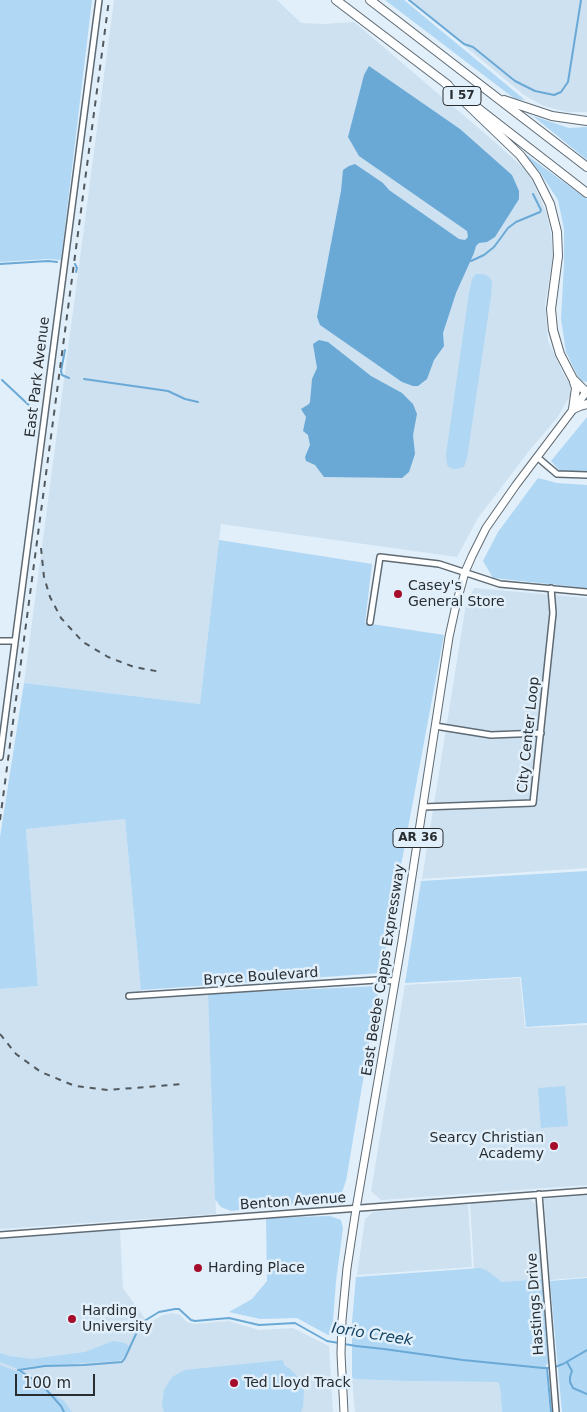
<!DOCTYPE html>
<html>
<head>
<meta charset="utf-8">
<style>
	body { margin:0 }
	#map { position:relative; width:587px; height:1412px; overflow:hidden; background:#e1effa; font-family:"DejaVu Sans",sans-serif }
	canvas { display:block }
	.scale { position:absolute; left:15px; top:1374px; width:80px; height:22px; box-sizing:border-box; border:2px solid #282d31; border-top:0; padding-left:6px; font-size:15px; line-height:18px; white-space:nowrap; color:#282d31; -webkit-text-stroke:4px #e1effa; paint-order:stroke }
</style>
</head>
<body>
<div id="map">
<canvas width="587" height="1412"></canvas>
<div class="scale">100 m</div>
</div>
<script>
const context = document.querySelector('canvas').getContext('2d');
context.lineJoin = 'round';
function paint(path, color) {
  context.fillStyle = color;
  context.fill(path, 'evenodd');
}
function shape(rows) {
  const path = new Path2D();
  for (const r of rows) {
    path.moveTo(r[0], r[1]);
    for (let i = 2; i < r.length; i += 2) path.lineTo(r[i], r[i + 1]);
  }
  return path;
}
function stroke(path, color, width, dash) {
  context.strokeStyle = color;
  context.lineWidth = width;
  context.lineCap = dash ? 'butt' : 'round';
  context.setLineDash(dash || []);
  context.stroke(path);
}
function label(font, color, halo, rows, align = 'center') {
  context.font = font + ' "DejaVu Sans",sans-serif';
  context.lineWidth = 5;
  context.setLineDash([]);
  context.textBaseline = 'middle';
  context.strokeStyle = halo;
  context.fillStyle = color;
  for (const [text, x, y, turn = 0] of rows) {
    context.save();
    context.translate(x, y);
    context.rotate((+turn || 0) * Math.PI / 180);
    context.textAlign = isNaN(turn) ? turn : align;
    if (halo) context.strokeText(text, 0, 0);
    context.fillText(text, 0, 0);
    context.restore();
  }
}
paint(shape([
	[114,0,277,0,301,23,324,24,354,22,489,137,527,171,537,191,546,212,551,234,553,258,545,304,548,341,563,373,570,384,570,396,557,418,529,451,478,518,457,557,221,524,200,704,24,683],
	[409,0,587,0,587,112,567,112,544,106,524,95],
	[474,588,587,598,587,868,422,879,466,604],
	[125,819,142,998,208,994,216,1214,0,1229,0,989,38,986,26,829],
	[520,978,525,1028,587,1025,587,1185,381,1200,371,1191,405,985],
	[587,1195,587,1277,550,1280,544,1199],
	[529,1198,537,1206,542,1279,502,1282,483,1269,474,1269,470,1203],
	[468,1203,472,1267,357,1275,365,1219,373,1212],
	[120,1230,123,1288,148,1323,163,1315,172,1313,179,1314,187,1322,194,1324,229,1321,259,1330,293,1328,329,1346,333,1412,0,1412,0,1239],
	[352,1379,404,1381,496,1382,498,1382,500,1387,502,1412,355,1412]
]), '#cde1f1');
paint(shape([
	[0,0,92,0,61,260,47,259,0,262],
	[385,0,404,0,525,100,515,99],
	[533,116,569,128,587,127,587,160],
	[506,140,587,199,587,382,582,381,577,375,566,352,561,319,564,264,564,229,558,200,539,171],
	[476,274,483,274,488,276,492,281,491,296,467,458,464,467,455,469,450,468,447,465,446,455,469,293,472,279],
	[587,417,587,472,560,471,551,461],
	[538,478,557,483,587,485,587,588,493,578,483,561,498,532],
	[219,540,372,564,365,623,444,635,381,973,141,990,125,819,26,829,38,986,0,989,0,837,24,683,200,704],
	[587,871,587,1023,526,1027,521,977,405,983,421,881],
	[379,986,346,1181,342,1192,336,1200,231,1211,221,1207,215,1199,208,994],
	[565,1086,568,1126,541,1128,538,1088],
	[330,1216,341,1220,343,1228,336,1281,332,1335,328,1335,297,1318,260,1319,229,1312,252,1299,267,1281,266,1218],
	[480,1268,486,1270,502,1282,542,1279,549,1362,546,1365,550,1412,502,1412,500,1387,498,1382,496,1382,404,1381,352,1379,352,1322,356,1277],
	[587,1278,587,1412,562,1412,550,1281],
	[113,1341,125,1343,129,1346,124,1357,121,1360,116,1361,35,1366,18,1369,0,1362,0,1353,9,1356,32,1359,85,1352],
	[283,1360,284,1365,291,1370,297,1376,304,1390,303,1407,301,1412,164,1412,162,1406,164,1390,172,1377,185,1370],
	[0,1365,19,1372,64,1401,72,1412,0,1412]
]), '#b0d7f4');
paint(shape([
	[369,66,460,129,512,175,519,191,519,199,495,237,487,242,479,243,476,246,474,253,456,293,443,333,444,346,434,360,427,379,418,386,413,386,402,382,320,325,317,317,341,191,343,170,349,166,355,164,383,183,389,190,459,239,465,240,468,237,467,231,359,156,348,137,364,75],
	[319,340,328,342,371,376,402,393,413,404,417,414,413,435,415,454,409,472,402,478,324,477,315,465,306,461,305,457,310,445,308,435,303,431,306,417,301,409,309,404,310,402,312,379,317,368,313,344]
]), '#6aa9d6');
stroke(shape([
	[409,0,464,44,473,47,515,81,535,91,554,95,561,92,568,82,581,0],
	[471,261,484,255,494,247,508,228,516,222,540,212,541,210,533,194],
	[0,264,48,261,57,262],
	[75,264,77,268,76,272],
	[65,350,61,371,62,375,69,378],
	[84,379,168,391,185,399,198,402],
	[2,380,34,410],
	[567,1362,572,1371,570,1377,570,1382,573,1388,587,1394],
	[555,1367,563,1364,587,1350],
	[547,1368,551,1412],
	[18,1370,45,1366,84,1365,122,1362,125,1358,141,1323,159,1312,175,1309,179,1309,191,1320,195,1321,229,1318,259,1325,295,1323,327,1341,356,1346,384,1349,463,1360,543,1368,549,1368],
	[19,1370,43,1386,61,1406,64,1412]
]), '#6aa9d6', 2);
const minor = shape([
	[537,457,557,474,587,475],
	[370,622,380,557,439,564,500,584,587,592],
	[0,641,15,641],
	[435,726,491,735,541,733],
	[0,757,99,0],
	[423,807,533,803,553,613,551,588],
	[129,996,377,980,395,981],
	[539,1194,556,1412],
	[0,1235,587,1191]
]);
const major = shape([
	[344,1412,341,1354,342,1320,347,1268,356,1209,402,941,449,637,456,605,465,572,472,556,486,528,516,485,587,391]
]);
const highway = shape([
	[336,0,448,85],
	[370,0,587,167],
	[444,82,520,155,536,176,550,204,557,232,558,256,551,309,553,330,560,354,573,379,587,393],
	[504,100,552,116,587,121],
	[475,106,587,193],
	[573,409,576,388,574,382],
	[573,409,580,406,587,404]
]);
stroke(minor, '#5f6b74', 8);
stroke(major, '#5f6b74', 9);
stroke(highway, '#5f6b74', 10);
stroke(minor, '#fff', 5);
stroke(major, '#fff', 7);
stroke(highway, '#fff', 8);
stroke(shape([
	[41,548,44,577,50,597,61,618,83,642,108,657,134,667,161,672],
	[0,820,109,0],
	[0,1034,16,1054,27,1062,41,1072,75,1086,108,1090,184,1084]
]), '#52595e', 2, [6, 6]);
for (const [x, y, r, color] of [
	[398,594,5,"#a60d2b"],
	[554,1146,5,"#a60d2b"],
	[198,1268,5,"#a60d2b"],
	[72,1319,5,"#a60d2b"],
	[234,1383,5,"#a60d2b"]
]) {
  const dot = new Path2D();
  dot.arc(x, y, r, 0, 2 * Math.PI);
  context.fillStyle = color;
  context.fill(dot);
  stroke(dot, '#e1effa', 2);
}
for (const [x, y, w] of [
	[462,96,38],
	[418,838,50]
]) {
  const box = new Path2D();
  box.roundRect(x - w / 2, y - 9.5, w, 19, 4);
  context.fillStyle = '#e1effa';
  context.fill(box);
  stroke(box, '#282d31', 1);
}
label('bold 12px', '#282d31', null, [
	["I 57",462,96],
	["AR 36",418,838]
]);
label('14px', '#282d31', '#e1effa', [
	["East Park Avenue",38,377,-83],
	["City Center Loop",529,735,-84],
	["East Beebe Capps Expressway",384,970,-81],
	["Bryce Boulevard",261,977,-4],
	["Benton Avenue",293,1202,-4],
	["Hastings Drive",536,1304,-94]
]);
label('14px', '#282d31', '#e1effa', [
	["Casey's",408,586],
	["General Store",408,602],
	["Searcy Christian",544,1138,"right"],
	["Academy",544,1154,"right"],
	["Harding Place",208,1268],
	["Harding",82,1311],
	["University",82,1327],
	["Ted Lloyd Track",244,1383]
], 'left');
label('italic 15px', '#124362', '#e1effa', [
	["Iorio Creek",372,1335,9]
]);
</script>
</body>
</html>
